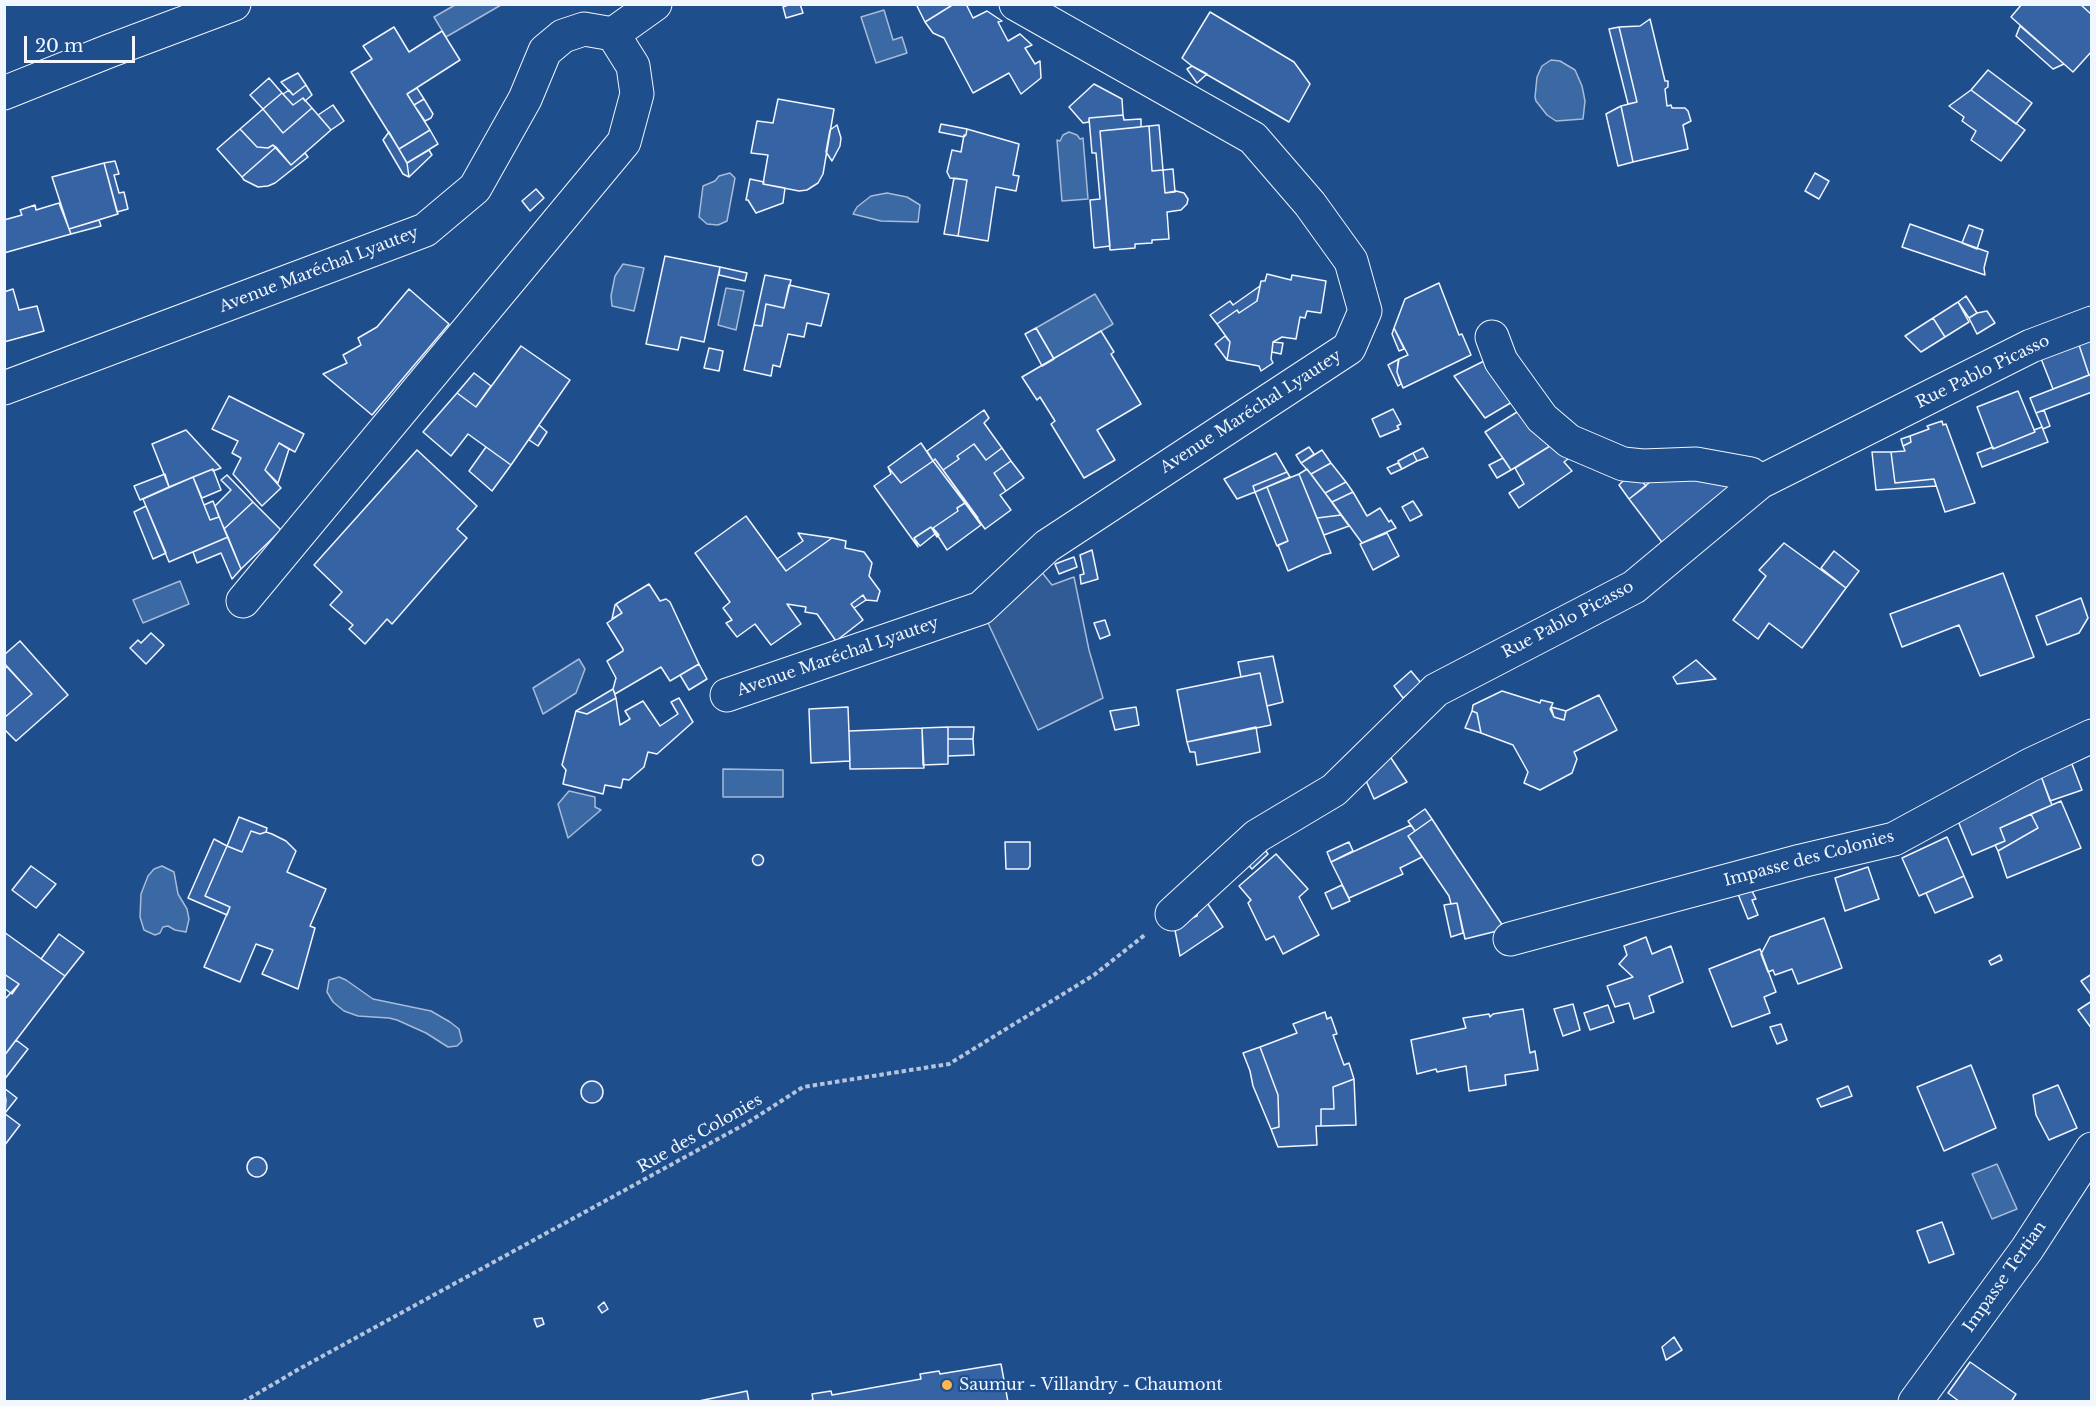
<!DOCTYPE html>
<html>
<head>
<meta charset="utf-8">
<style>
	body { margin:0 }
	#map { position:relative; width:2096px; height:1406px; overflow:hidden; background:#1f4e8c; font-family:"Libre Baskerville",serif }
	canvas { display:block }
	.frame { position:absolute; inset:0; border:6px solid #f2f6ff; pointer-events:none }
	.scale { position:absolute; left:24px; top:36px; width:111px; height:27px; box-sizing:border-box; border:3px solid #f2f6ff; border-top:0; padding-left:8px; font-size:18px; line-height:21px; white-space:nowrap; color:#f2f6ff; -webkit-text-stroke:4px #1f4e8c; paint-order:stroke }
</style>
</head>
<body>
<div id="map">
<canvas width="2096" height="1406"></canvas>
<div class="frame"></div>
<div class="scale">20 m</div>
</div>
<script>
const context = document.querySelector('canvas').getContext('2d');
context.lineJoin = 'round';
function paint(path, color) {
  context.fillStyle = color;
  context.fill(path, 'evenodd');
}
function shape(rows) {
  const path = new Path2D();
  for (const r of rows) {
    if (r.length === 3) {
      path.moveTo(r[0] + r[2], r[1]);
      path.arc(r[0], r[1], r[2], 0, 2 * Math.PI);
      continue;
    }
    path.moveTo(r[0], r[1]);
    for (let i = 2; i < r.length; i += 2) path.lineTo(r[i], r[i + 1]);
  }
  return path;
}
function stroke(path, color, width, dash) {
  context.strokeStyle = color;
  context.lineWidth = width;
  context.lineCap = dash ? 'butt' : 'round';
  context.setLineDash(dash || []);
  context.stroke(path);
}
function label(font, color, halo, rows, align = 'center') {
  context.font = font + ' "Libre Baskerville",serif';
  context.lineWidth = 4.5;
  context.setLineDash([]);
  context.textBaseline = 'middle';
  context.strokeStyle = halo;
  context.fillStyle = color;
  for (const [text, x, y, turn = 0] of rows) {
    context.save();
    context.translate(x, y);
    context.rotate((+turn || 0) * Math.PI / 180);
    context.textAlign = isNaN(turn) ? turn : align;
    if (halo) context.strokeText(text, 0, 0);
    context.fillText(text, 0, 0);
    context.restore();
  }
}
const parking = shape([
	[1032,560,1052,585,1074,577,1089,650,1103,698,1038,730,981,608,1032,560]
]);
paint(parking, '#305b95');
stroke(parking, '#a8bbd7', 1.5);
const water = shape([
	[455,5,501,5,446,37,434,17,455,5],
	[884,10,893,40,902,37,907,53,876,63,861,17,884,10],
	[1551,60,1560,61,1575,70,1582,86,1585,101,1583,119,1556,121,1547,115,1536,101,1535,97,1537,77,1542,66,1551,60],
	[1069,132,1077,135,1080,139,1083,138,1088,199,1062,201,1057,140,1060,141,1063,135,1069,132],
	[730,173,735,178,727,221,718,225,707,224,699,217,703,186,715,181,719,176,730,173],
	[887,193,907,197,920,205,918,222,881,221,853,214,857,207,871,196,887,193],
	[623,264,644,268,634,311,612,306,611,296,615,276,623,264],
	[726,288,744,291,736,330,718,325,726,288],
	[1095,294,1113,324,1054,359,1036,328,1095,294],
	[180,581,189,604,143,623,133,600,180,581],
	[579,659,585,669,576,693,543,714,533,688,579,659],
	[723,769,783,770,783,797,723,797,723,769],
	[569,791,595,797,595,807,601,810,568,838,558,804,569,791],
	[162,866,174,872,178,894,187,909,189,919,186,932,175,930,168,926,163,927,160,933,155,935,144,930,140,917,141,894,148,876,154,869,162,866],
	[339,977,346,980,373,999,431,1011,450,1022,459,1029,462,1041,457,1046,448,1047,426,1033,397,1020,389,1018,358,1016,344,1011,333,1002,327,992,329,980,339,977],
	[1997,1164,2017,1209,1992,1219,1972,1174,1997,1164]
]);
paint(water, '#3b69a3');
stroke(water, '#a8bbd7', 1.5);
const building = shape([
	[791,4,800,4,803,13,786,18,783,7,791,4],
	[916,4,954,4,925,22,916,4],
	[954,4,966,4,973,18,987,11,1002,21,998,22,1008,41,1020,34,1032,45,1025,48,1035,64,1040,61,1041,78,1021,94,1009,73,973,93,944,38,933,33,925,22,954,4],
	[2022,4,2080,4,2092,15,2092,51,2073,72,2011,17,2022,4],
	[2080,4,2092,4,2092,15,2080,4],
	[1210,12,1294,62,1310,84,1289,122,1192,66,1182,58,1210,12],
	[1650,19,1665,81,1668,81,1668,87,1665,89,1667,106,1671,105,1672,108,1685,108,1688,111,1691,121,1683,125,1688,149,1633,162,1621,106,1637,102,1619,27,1640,26,1650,19],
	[2020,26,2064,64,2053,69,2016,36,2020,26],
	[394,27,409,52,442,31,460,60,407,94,430,130,399,149,351,72,372,59,363,46,394,27],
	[1619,27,1637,102,1628,104,1609,29,1619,27],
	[1192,66,1207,74,1197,83,1187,69,1192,66],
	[1988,70,2032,103,2016,124,1971,90,1988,70],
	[298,73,306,85,293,95,281,82,298,73],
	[269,78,282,93,263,109,250,95,269,78],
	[1094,84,1122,99,1123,115,1089,118,1089,122,1083,123,1069,107,1094,84],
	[306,85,312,95,305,101,303,98,293,105,283,94,289,90,293,95,306,85],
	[417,88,424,99,414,105,407,94,417,88],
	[1971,90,2025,130,2001,161,1971,140,1976,131,1962,121,1964,117,1949,106,1971,90],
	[282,93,293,105,303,98,312,108,283,133,263,109,282,93],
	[424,99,433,114,431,118,425,121,414,105,424,99],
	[778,99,834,109,823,174,818,183,807,190,799,191,763,184,768,155,751,153,757,121,773,123,778,99],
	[333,105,344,121,331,130,318,115,333,105],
	[1621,106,1633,162,1618,166,1606,114,1621,106],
	[312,108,331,130,291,165,273,145,268,148,257,147,240,129,263,109,283,133,312,108],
	[1123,115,1124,120,1141,119,1141,127,1100,131,1110,246,1094,248,1090,200,1100,199,1096,153,1092,153,1089,118,1123,115],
	[941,124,967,129,966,135,964,137,939,132,941,124],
	[837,125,841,138,840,146,832,161,826,152,830,130,837,125],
	[1159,125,1163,170,1152,171,1149,126,1159,125],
	[1149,126,1152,171,1163,170,1165,193,1176,191,1184,193,1188,199,1187,204,1181,210,1167,212,1169,239,1152,240,1152,243,1135,244,1135,248,1110,250,1100,131,1149,126],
	[240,129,257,147,268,148,273,145,276,147,242,177,217,149,240,129],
	[967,129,1019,144,1013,175,1019,176,1016,191,996,187,988,241,958,236,967,180,950,178,947,172,952,150,961,152,964,135,966,135,967,129],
	[430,130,438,144,407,163,399,149,430,130],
	[389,132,407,163,409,177,403,174,383,140,389,132],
	[276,147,291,165,305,153,308,157,275,183,268,186,258,187,244,180,242,177,276,147],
	[429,150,432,155,409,177,407,163,429,150],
	[115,161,119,174,114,175,119,193,124,192,128,209,117,212,104,163,115,161],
	[104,163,118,214,69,229,52,177,104,163],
	[1173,169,1175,192,1165,193,1163,170,1173,169],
	[1815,173,1829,181,1819,199,1805,191,1815,173],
	[954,178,967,180,958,236,944,234,954,178],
	[750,179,764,182,763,184,785,188,783,203,756,213,748,200,746,200,750,179],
	[536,189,544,198,530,211,522,201,536,189],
	[59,203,71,234,4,253,4,220,22,215,20,210,35,205,36,210,59,203],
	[99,220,101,226,71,234,69,229,99,220],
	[1910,224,1988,252,1984,268,1985,275,1902,247,1910,224],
	[1969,225,1983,230,1977,249,1962,243,1969,225],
	[665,256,720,267,704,342,681,337,678,350,646,344,665,256],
	[720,267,747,273,745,281,719,275,720,267],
	[1267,274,1291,280,1292,275,1326,281,1321,313,1307,311,1305,318,1300,317,1296,339,1282,337,1273,342,1271,359,1273,363,1261,371,1259,366,1227,360,1230,342,1217,324,1237,310,1239,313,1257,301,1261,281,1265,281,1267,274],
	[765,275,791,280,784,308,766,304,762,326,754,325,765,275],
	[1439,283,1459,335,1462,334,1471,355,1403,388,1397,372,1398,362,1399,359,1408,355,1394,328,1405,299,1439,283],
	[789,285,829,294,821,326,807,323,804,337,788,334,780,367,773,365,771,376,744,370,754,325,762,326,766,304,784,308,789,285],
	[1260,286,1257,301,1239,313,1237,310,1217,324,1210,315,1230,301,1233,305,1260,286],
	[13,289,19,310,37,306,44,331,4,342,4,292,13,289],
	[409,289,449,324,372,415,323,374,347,363,343,355,361,345,358,338,377,327,409,289],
	[1966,296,1977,313,1969,318,1958,302,1966,296],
	[1958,302,1969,322,1945,337,1933,318,1958,302],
	[1987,311,1995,323,1977,334,1969,318,1977,313,1987,311],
	[1933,318,1945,337,1921,352,1905,336,1933,318],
	[1036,328,1054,359,1042,366,1025,334,1036,328],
	[1394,328,1404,349,1399,351,1392,334,1394,328],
	[1101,331,1114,352,1111,354,1141,404,1097,430,1115,460,1084,478,1051,424,1055,421,1040,397,1037,400,1022,377,1101,331],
	[2092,333,2092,374,2089,375,2077,339,2092,333],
	[1225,336,1230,342,1227,360,1215,344,1225,336],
	[2077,339,2089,375,2053,389,2040,356,2077,339],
	[1273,342,1283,343,1281,354,1272,352,1273,342],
	[521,346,570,380,511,465,468,434,451,456,423,432,457,393,476,407,521,346],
	[709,348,723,351,719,371,704,368,709,348],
	[1399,359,1397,372,1401,384,1398,386,1388,365,1399,359],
	[1488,359,1519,398,1485,418,1454,376,1488,359],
	[474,373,491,386,476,407,457,393,474,373],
	[2092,374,2092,392,2036,413,2030,398,2092,374],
	[2018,391,2035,432,1993,449,1977,407,2018,391],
	[229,396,304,434,295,452,279,443,265,470,281,488,262,506,233,474,241,458,232,453,238,441,212,429,229,396],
	[1525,407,1550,446,1511,470,1485,432,1525,407],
	[1393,409,1401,424,1397,426,1399,429,1380,437,1372,419,1393,409],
	[984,410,989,418,984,423,1002,448,986,460,974,444,957,456,959,459,943,470,935,459,933,461,927,451,984,410],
	[2044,410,2050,426,2043,429,2036,413,2044,410],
	[1942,421,1943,425,1946,424,1975,503,1945,512,1934,479,1895,483,1891,452,1905,451,1903,446,1911,442,1910,436,1929,429,1927,426,1942,421],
	[539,425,547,432,538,446,529,440,539,425],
	[2042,427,2048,442,1982,467,1977,453,1993,447,1993,449,2035,432,2034,430,2042,427],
	[186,430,221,468,213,471,213,469,169,487,152,444,186,430],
	[1910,436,1911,442,1903,446,1901,439,1910,436],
	[279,443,289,449,278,483,265,470,279,443],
	[921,443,933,461,901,483,888,467,921,443],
	[974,444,986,460,1002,448,1011,461,994,473,1006,491,1000,495,1011,510,985,529,943,470,959,459,957,456,974,444],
	[1550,446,1577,452,1564,462,1572,471,1519,508,1509,493,1524,484,1515,468,1550,446],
	[486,447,511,465,492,491,469,471,486,447],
	[1309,447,1314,454,1301,463,1296,455,1309,447],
	[1423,448,1428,457,1417,461,1413,453,1423,448],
	[417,450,477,506,457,529,467,538,392,624,387,619,365,644,349,629,353,625,330,605,342,592,314,565,417,450],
	[1322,450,1331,463,1311,474,1301,463,1322,450],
	[1872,452,1891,452,1895,483,1934,479,1936,486,1876,490,1872,452],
	[1276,453,1287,472,1253,486,1255,492,1237,499,1224,479,1276,453],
	[1413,453,1417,461,1402,469,1398,461,1413,453],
	[1503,458,1511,470,1497,478,1489,465,1503,458],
	[935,459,978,518,977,519,933,461,935,459],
	[933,461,965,503,957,508,958,511,933,528,939,535,937,537,931,527,914,538,918,547,874,486,891,474,888,467,901,483,933,461],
	[1011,461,1024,478,1006,491,994,473,1011,461],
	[1331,463,1346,482,1325,493,1311,474,1331,463],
	[1398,463,1402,469,1391,474,1387,468,1398,463],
	[213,469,221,490,202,498,193,477,213,469],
	[1307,469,1325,493,1341,515,1317,518,1299,474,1307,469],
	[1665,470,1737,487,1664,545,1629,499,1665,470],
	[1287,472,1290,477,1255,492,1253,486,1287,472],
	[165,474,169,487,140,500,134,486,165,474],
	[1299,474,1331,553,1323,555,1288,571,1278,545,1288,541,1267,487,1299,474],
	[227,475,253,502,224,529,215,506,231,490,221,480,227,475],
	[1629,475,1636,475,1646,486,1629,499,1619,485,1629,475],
	[193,477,210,520,219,517,228,537,169,562,143,499,193,477],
	[1346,482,1353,492,1332,502,1325,493,1346,482],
	[1267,487,1288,541,1277,546,1255,492,1267,487],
	[1353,492,1367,516,1380,508,1389,522,1391,520,1396,528,1362,543,1332,502,1353,492],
	[213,501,219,517,210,520,204,505,213,501],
	[1413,501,1422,515,1410,521,1402,507,1413,501],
	[253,502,281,530,241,569,224,529,253,502],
	[965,503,981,525,947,550,933,528,958,511,957,508,965,503],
	[146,506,166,553,153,559,134,512,146,506],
	[1341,515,1349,526,1324,535,1317,518,1341,515],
	[746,516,786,571,832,538,846,541,845,548,864,552,872,563,869,576,880,591,877,601,866,600,863,595,851,604,863,620,836,641,817,614,805,612,806,607,787,604,801,624,771,645,755,624,737,637,726,623,732,620,723,608,730,602,695,553,746,516],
	[931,527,935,534,920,546,914,538,931,527],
	[798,533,832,538,786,571,777,559,803,541,798,533],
	[1387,533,1399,556,1373,570,1360,544,1387,533],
	[228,537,241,569,232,579,221,553,197,563,193,552,228,537],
	[1784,543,1846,588,1802,648,1769,623,1758,639,1733,620,1766,576,1759,570,1784,543],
	[1092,550,1098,579,1081,584,1080,575,1084,574,1080,555,1092,550],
	[1834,551,1859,571,1846,588,1821,568,1834,551],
	[1074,557,1077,567,1059,574,1055,564,1074,557],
	[2003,573,2034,657,1980,676,1959,625,1902,647,1890,614,2003,573],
	[649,584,660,601,666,599,670,602,699,664,670,681,661,667,615,694,613,689,616,678,607,661,623,651,623,649,607,623,622,613,616,604,649,584],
	[863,595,866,600,854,608,851,604,863,595],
	[2081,598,2088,618,2079,633,2047,645,2036,616,2081,598],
	[616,604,622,613,612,619,615,605,616,604],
	[1105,620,1110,635,1100,639,1094,623,1105,620],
	[151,633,164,645,146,664,130,648,138,640,141,643,151,633],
	[20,641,68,695,16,741,4,729,4,718,32,694,4,663,4,655,20,641],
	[1273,656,1283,702,1267,706,1260,673,1241,677,1238,662,1273,656],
	[1696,660,1716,679,1677,684,1673,677,1696,660],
	[699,664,707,679,689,690,680,675,699,664],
	[7,667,32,694,4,718,4,669,7,667],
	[1411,671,1421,683,1403,698,1394,686,1411,671],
	[1260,673,1271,725,1187,742,1177,690,1260,673],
	[613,689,616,698,587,714,576,711,613,689],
	[1502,691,1540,703,1541,700,1553,703,1550,709,1554,717,1564,720,1566,711,1599,695,1617,730,1574,752,1577,759,1572,773,1540,790,1524,783,1528,772,1513,745,1481,733,1477,713,1472,711,1473,705,1502,691],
	[616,698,620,725,630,719,625,711,643,701,660,726,678,714,671,702,679,698,693,722,657,754,648,752,644,767,629,780,623,779,621,788,605,785,603,794,563,784,566,770,562,765,576,711,587,714,616,698],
	[848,707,850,761,811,763,809,709,848,707],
	[1136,707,1139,725,1115,730,1110,711,1136,707],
	[1551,707,1566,711,1564,720,1554,717,1551,707],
	[1472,711,1477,713,1481,733,1465,728,1472,711],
	[948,727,974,727,973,739,948,739,948,727],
	[948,727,948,764,923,765,922,728,948,727],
	[1256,727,1260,752,1197,765,1195,752,1190,752,1187,742,1256,727],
	[922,728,924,768,850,769,849,731,922,728],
	[948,739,973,739,974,755,948,756,948,739],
	[1383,746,1407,782,1374,799,1361,769,1383,746],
	[2070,759,2082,790,2050,801,2041,776,2070,759],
	[2041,776,2052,805,2000,828,2005,841,1972,855,1958,821,2041,776],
	[2061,801,2081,848,2007,878,1998,851,2038,828,2031,814,2061,801],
	[1425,809,1432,819,1415,831,1408,821,1425,809],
	[2031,814,2038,828,1998,851,1995,845,2005,841,2000,828,2031,814],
	[239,817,267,828,266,832,260,834,251,831,242,852,227,846,239,817],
	[1432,819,1452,850,1505,929,1465,939,1457,903,1451,904,1449,896,1408,836,1432,819],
	[1411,825,1415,831,1408,836,1422,857,1400,868,1403,874,1349,898,1331,862,1411,825],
	[251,831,260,834,266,832,272,834,286,841,296,851,287,872,326,889,310,926,315,928,298,989,262,974,273,950,256,944,240,982,204,967,230,907,205,896,227,846,242,852,251,831],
	[1947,837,1964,876,1919,896,1902,858,1947,837],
	[214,839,227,846,205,896,230,907,227,915,188,898,214,839],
	[1005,842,1030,842,1030,866,1028,869,1006,869,1005,842],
	[1349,842,1353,851,1331,862,1327,852,1349,842],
	[1261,845,1268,854,1252,869,1244,860,1261,845],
	[1276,854,1308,889,1299,897,1319,935,1283,954,1274,936,1266,940,1248,903,1251,900,1239,886,1276,854],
	[758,860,5.5],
	[31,866,56,884,36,908,12,890,31,866],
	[1868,867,1879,899,1845,911,1835,878,1868,867],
	[1964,876,1973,897,1935,913,1926,893,1964,876],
	[1342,885,1350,901,1332,909,1325,893,1342,885],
	[1752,891,1756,899,1752,900,1758,915,1748,919,1738,894,1752,891],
	[1204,898,1223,927,1180,956,1174,925,1197,916,1199,904,1204,898],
	[1457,903,1463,933,1451,937,1444,905,1457,903],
	[1824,918,1842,968,1798,984,1792,969,1775,975,1773,970,1768,972,1761,954,1770,937,1824,918],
	[4,932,65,976,4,1056,4,1000,19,984,4,974,4,932],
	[59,934,84,952,65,976,41,959,59,934],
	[1646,937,1652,954,1671,946,1683,982,1649,996,1654,1012,1634,1019,1629,1003,1615,1007,1607,986,1633,977,1619,964,1627,955,1624,946,1646,937],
	[1760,949,1776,992,1764,997,1770,1013,1732,1027,1709,969,1760,949],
	[2000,955,2002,960,1991,965,1989,961,2000,955],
	[4,974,19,984,12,994,4,988,4,974],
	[2092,974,2092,996,2081,981,2092,974],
	[2092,1001,2092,1029,2078,1010,2092,1001],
	[1573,1004,1580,1030,1563,1036,1554,1009,1573,1004],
	[1608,1005,1614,1022,1590,1030,1584,1013,1608,1005],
	[1523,1009,1530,1053,1535,1051,1538,1070,1505,1075,1506,1085,1469,1091,1466,1066,1437,1072,1436,1069,1417,1074,1411,1040,1466,1028,1463,1018,1489,1014,1490,1017,1493,1014,1523,1009],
	[1325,1012,1327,1019,1331,1017,1337,1034,1333,1035,1344,1065,1349,1063,1354,1079,1333,1087,1334,1109,1321,1109,1321,1126,1316,1126,1317,1145,1278,1147,1271,1129,1279,1127,1278,1095,1260,1047,1297,1033,1293,1024,1325,1012],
	[1781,1024,1787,1040,1777,1044,1770,1027,1781,1024],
	[16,1040,28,1049,4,1080,4,1056,16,1040],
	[1260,1047,1278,1095,1279,1127,1271,1129,1253,1086,1250,1071,1243,1053,1260,1047],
	[1971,1065,1996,1128,1944,1151,1917,1087,1971,1065],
	[1354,1079,1356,1125,1321,1126,1321,1109,1334,1109,1333,1087,1354,1079],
	[592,1092,11],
	[2058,1085,2077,1128,2049,1140,2036,1115,2033,1095,2058,1085],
	[1848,1086,1852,1096,1821,1107,1817,1099,1848,1086],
	[4,1088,17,1098,5,1113,6,1100,4,1088],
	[4,1113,20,1125,4,1146,4,1113],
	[257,1167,10],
	[1942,1222,1954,1254,1929,1263,1917,1231,1942,1222],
	[604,1302,608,1309,602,1313,598,1307,604,1302],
	[542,1318,544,1324,537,1327,534,1319,542,1318],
	[1674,1337,1682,1350,1666,1360,1662,1347,1674,1337],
	[1970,1362,2016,1394,2011,1402,1960,1402,1948,1393,1970,1362],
	[1001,1364,1008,1402,805,1402,813,1400,812,1394,831,1391,832,1395,921,1379,920,1374,939,1371,940,1374,1001,1364],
	[747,1391,749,1402,694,1402,747,1391]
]);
paint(building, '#3563a3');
stroke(building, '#f2f6ff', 1.5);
const street = shape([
	[4,93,109,51,234,4],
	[1492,337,1501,361,1542,418,1569,441,1623,464,1643,466,1696,464,1751,474,1760,482],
	[4,388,425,230,475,188,525,99,545,51,563,36,584,29,613,34,655,4],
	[243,601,624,142,637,94,633,66,613,34],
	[727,695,981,608,1047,546,1349,348,1365,311,1351,261,1310,204,1253,138,1016,4],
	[1172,914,1257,836,1334,790,1436,690,1634,587,1760,482,2031,346,2092,323],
	[1510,939,1801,861,1894,839,2030,765,2092,736],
	[1915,1402,2027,1249,2092,1149]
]);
stroke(street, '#f2f6ff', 35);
stroke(shape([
	[243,1402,299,1369,747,1123,803,1087,949,1064,1094,975,1146,934]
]), '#b3c4dc', 4, [4.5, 3]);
stroke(street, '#1f4e8c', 33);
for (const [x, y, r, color] of [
	[947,1385,6,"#ffb74d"]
]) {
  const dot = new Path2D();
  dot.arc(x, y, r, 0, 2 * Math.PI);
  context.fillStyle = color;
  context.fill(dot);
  stroke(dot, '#1f4e8c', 2);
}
label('16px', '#f2f6ff', '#1f4e8c', [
	["Avenue Maréchal Lyautey",319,270,-21],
	["Rue Pablo Picasso",1983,372,-26],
	["Avenue Maréchal Lyautey",1251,412,-33],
	["Rue Pablo Picasso",1568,620,-28],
	["Avenue Maréchal Lyautey",838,657,-19],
	["Impasse des Colonies",1809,859,-15],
	["Rue des Colonies",700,1134,-30],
	["Impasse Tertian",2005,1277,-55]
]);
label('16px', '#f2f6ff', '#1f4e8c', [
	["Saumur - Villandry - Chaumont",959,1385]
], 'left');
</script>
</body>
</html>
